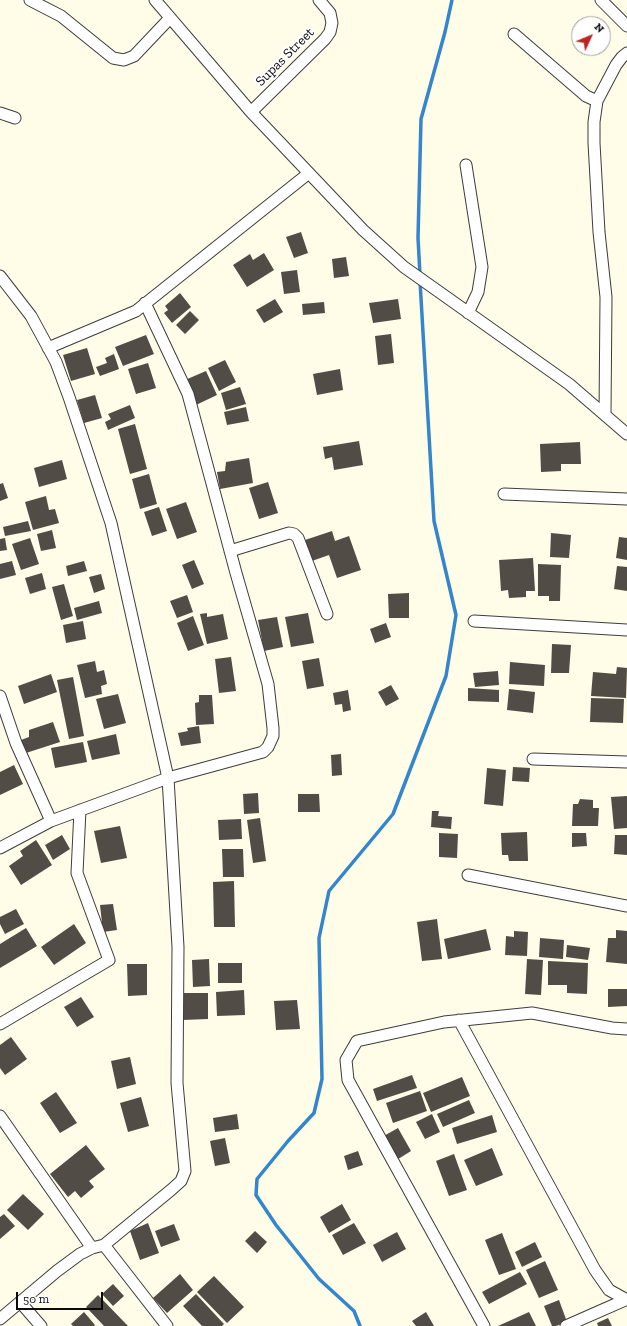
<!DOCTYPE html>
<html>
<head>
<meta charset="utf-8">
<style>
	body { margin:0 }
	#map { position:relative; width:627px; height:1326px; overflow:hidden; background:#fffce7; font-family:"Zilla Slab",serif }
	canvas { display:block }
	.north { position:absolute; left:571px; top:16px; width:40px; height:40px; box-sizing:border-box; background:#fff; border:1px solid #9d9d9d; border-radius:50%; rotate:46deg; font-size:11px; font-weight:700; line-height:16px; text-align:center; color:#0a0a0a }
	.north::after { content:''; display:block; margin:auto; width:14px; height:18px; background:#b92623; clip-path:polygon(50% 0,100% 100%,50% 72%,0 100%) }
	.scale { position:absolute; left:16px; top:1292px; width:87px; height:18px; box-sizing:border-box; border:2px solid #0a0a0a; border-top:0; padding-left:5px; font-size:12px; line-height:14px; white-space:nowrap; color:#0a0a0a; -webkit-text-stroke:3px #fff; paint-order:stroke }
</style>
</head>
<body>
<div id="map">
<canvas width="627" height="1326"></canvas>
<div class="north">N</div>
<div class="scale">50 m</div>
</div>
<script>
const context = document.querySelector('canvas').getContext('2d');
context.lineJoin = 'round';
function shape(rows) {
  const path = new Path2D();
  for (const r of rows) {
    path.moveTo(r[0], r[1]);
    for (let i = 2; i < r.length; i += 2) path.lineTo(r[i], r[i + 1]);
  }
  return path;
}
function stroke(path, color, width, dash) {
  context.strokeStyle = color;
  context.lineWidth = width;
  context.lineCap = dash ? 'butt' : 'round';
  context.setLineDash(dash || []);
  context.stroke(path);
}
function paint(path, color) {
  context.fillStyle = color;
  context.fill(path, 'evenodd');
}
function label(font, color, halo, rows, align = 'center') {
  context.font = font + ' "Zilla Slab",serif';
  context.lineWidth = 4;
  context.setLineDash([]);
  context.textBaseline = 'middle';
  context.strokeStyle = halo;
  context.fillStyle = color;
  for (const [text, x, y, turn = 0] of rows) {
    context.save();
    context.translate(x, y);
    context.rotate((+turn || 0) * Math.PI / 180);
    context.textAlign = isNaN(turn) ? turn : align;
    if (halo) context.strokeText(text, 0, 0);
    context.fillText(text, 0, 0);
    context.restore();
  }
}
stroke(shape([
	[420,275,418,238,421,119,445,32,452,0],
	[360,1326,354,1311,319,1279,276,1225,256,1195,257,1179,288,1141,314,1113,322,1079,319,938,329,891,393,814,446,676,456,615,434,521,420,281]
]), '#3385cd', 3.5);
paint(shape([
	[301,232,308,253,294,258,286,237],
	[264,253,274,270,247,287,233,265,250,254,253,260],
	[346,257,349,276,334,278,332,259],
	[297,270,300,292,284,294,281,272],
	[180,293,191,307,172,323,164,313,168,310,165,306],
	[275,299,283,312,264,323,256,310],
	[398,299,401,319,373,323,369,303],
	[324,302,325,313,303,315,302,304],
	[190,311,199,320,185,334,176,325],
	[391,334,394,363,378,365,375,336],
	[146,335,154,354,123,366,115,347],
	[87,348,95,374,71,381,63,355],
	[114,354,119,369,100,376,96,367,107,363,105,358],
	[225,360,236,382,219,391,208,368],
	[148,363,156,388,136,394,128,369],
	[340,369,343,390,317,395,313,374],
	[206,371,217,395,196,405,185,380],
	[240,387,246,404,226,410,221,393],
	[95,395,102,418,84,423,77,400],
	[130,405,135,418,108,430,105,422,111,419,108,414],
	[246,407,249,421,227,425,224,412],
	[135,424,147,469,130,474,118,429],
	[359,441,363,465,334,470,332,457,325,459,323,447],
	[580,442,581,464,561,464,561,471,541,472,540,444],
	[249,458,253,483,220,489,217,472,225,471,226,462],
	[62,460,67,479,39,487,34,468],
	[149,474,157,504,140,509,132,479],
	[268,482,278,513,259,519,249,488],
	[3,483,8,498,0,501,0,484],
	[46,496,49,510,55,509,59,523,33,530,25,502],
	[186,502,197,532,177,539,166,509],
	[159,507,167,531,152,536,144,512],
	[28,521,31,531,5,536,3,527],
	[52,530,56,548,41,551,37,534],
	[332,531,335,541,349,536,361,570,337,578,329,555,309,562,302,541],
	[551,533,571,535,569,558,550,557],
	[619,537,627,538,627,560,616,558],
	[5,538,7,550,0,551,0,539],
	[30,538,39,564,21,570,12,544],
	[533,558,535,591,526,591,526,597,509,598,508,590,501,591,499,560],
	[194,560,204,584,192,589,182,565],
	[12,561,16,575,0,579,0,564],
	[84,561,87,571,68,576,66,566],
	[538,564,561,565,560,601,549,601,549,596,538,596],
	[617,566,627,567,627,591,614,589],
	[42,573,46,589,30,594,25,578],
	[101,574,105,589,94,593,89,577],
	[64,584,73,616,61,620,52,587],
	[409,593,409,618,389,618,388,594],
	[187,595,193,612,177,618,170,601],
	[99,601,102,613,77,620,74,608],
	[207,613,207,617,223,614,228,639,207,644,200,614],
	[308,613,314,643,291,647,285,617],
	[193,616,204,645,188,651,177,623],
	[277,617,283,647,264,651,258,620],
	[83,621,86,639,66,643,63,625],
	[386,623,391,637,375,643,370,629],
	[552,644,571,645,569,673,551,673],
	[231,657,236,691,219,693,215,659],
	[319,658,324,686,307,689,302,661],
	[95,661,97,672,104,670,107,684,101,686,102,694,85,698,77,665],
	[510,662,545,665,544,686,509,684],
	[617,667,627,668,626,698,591,696,593,672,616,674],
	[498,671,499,685,475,687,473,673],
	[51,674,57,692,24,704,18,686],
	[73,677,84,736,69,739,57,680],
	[391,685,399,699,386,706,378,692],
	[468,688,499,690,499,702,468,701],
	[509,689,535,692,533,713,507,710],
	[348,690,351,710,343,712,342,704,335,705,333,693],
	[118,694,126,723,104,729,96,699],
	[199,695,212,695,214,724,196,725,195,703,199,702],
	[591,698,624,699,623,723,590,722],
	[53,722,60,742,26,753,21,740,29,737,29,730],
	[199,726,201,743,181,746,178,733,188,731,187,728],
	[116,734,120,754,92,760,87,741],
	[83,742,87,762,55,768,51,748],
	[341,754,342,775,332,776,331,755],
	[14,765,23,784,0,795,0,772],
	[513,767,530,768,529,782,512,781],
	[487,768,506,770,503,806,484,804],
	[258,793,259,813,244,814,243,794],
	[298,794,319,794,320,812,298,812],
	[627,796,627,828,614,829,611,797],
	[580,799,593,800,593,808,599,808,598,826,572,826,573,804,578,804],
	[432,811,439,811,438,816,452,817,451,829,431,827],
	[260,818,266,861,253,863,247,820],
	[241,819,242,839,219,840,218,820],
	[120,826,127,858,101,863,94,831],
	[527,832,528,861,509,861,508,855,502,855,501,833],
	[439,833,458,834,457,858,439,857],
	[572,833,586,833,587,846,572,847],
	[62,835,70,849,53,860,45,845],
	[615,835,627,835,627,855,614,854],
	[36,840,52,865,21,885,9,866,23,856,20,851],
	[222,849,243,849,244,877,223,877],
	[234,881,235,927,214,927,213,882],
	[113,904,117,930,103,932,100,905],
	[16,909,24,924,5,934,0,924,0,917],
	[437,919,442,959,422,961,417,922],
	[74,924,86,943,54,965,41,947],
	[26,928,37,946,0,968,0,944],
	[486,929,491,950,448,959,444,939],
	[616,930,627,931,627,964,606,962,608,938,616,938],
	[514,931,528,932,527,956,505,955,506,936,514,937],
	[540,938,564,940,563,959,539,957],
	[567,945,590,948,588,960,566,957],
	[209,959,210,986,193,987,192,960],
	[527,959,543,960,541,995,525,994],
	[548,961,588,963,587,994,567,993,567,985,548,985],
	[218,963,242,963,242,983,218,983],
	[127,964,147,964,147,995,128,996],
	[608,989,627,989,627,1006,608,1007],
	[244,990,245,1015,217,1016,216,992],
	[183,993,208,993,208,1019,183,1020],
	[81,997,94,1017,77,1027,64,1007],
	[297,1000,300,1029,276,1030,274,1001],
	[11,1037,27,1059,5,1075,0,1068,0,1045],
	[130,1057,136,1084,117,1089,111,1061],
	[412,1075,417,1088,377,1101,373,1089],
	[462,1077,470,1096,431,1112,423,1093],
	[420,1091,427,1111,393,1123,386,1103],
	[56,1092,77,1123,60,1133,40,1103],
	[141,1097,149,1126,128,1132,120,1103],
	[469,1100,475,1113,443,1127,437,1114],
	[237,1114,239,1129,215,1132,213,1118],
	[432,1114,440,1132,425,1139,416,1122],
	[492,1115,497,1132,457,1144,452,1128],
	[398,1128,411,1151,395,1161,382,1137],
	[225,1138,230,1163,215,1166,210,1141],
	[86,1145,105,1169,89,1181,94,1187,81,1198,75,1191,68,1197,50,1174],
	[492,1148,503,1175,476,1186,464,1160],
	[358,1151,363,1165,348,1170,344,1156],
	[454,1154,467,1190,449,1196,436,1161],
	[23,1194,44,1214,28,1230,7,1210],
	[342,1204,351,1220,329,1233,320,1217],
	[4,1214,15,1226,0,1239,0,1217],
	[148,1223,159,1253,140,1260,130,1231],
	[354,1223,366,1243,343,1255,332,1235],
	[174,1224,180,1240,161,1247,155,1231],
	[255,1231,267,1242,257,1253,245,1241],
	[397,1232,406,1249,382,1262,373,1245],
	[502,1233,516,1269,499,1275,485,1240],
	[535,1242,542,1257,522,1267,515,1252],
	[545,1261,558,1290,539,1298,526,1270],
	[520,1272,527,1284,489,1304,482,1292],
	[180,1274,193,1290,167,1313,153,1298],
	[214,1276,244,1307,227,1323,197,1292],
	[113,1284,124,1296,113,1306,102,1294],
	[196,1294,224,1324,222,1326,202,1326,183,1306],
	[98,1295,128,1326,104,1326,86,1307],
	[559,1300,567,1322,556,1326,552,1326,544,1306],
	[84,1312,95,1325,94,1326,73,1326,71,1324],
	[426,1312,434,1326,416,1326,412,1321],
	[529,1312,536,1326,498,1326],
	[608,1318,612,1326,598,1326,597,1323]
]), '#524c46');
const minor = shape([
	[30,0,61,16,113,58,124,60,134,56,170,18],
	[155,0,251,112,363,230,404,267,569,384,627,434],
	[601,0,627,26],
	[514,34,586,96,597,101],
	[251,112,325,39,330,32,332,23,330,13,319,0],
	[0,113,15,118],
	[466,165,482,267,478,292,468,313],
	[0,276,31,316,56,362,69,397,111,523,168,778,178,947,177,1083,185,1171,181,1181,171,1190,104,1245],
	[48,348,136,311,309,173],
	[605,415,606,297,599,232,594,143,594,122,597,101,616,65,622,57,627,53],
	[504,494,627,499],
	[230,551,289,533,294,534,298,538,327,614],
	[474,621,627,630],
	[0,696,16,743,51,821],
	[533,759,627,762],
	[0,848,51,821,168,778,263,752,268,747,273,736,273,728,268,684,236,573,188,394,145,303],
	[468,875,627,906],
	[459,1020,595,1270,609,1290,627,1300],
	[0,1024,109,960,77,873,80,810],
	[0,1116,92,1248],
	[20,1302,41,1326],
	[0,1319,57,1271,80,1254,92,1248,104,1245,167,1326],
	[484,1326,348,1080,346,1060,357,1041,444,1022,532,1013,612,1028,627,1029],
	[566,1326,625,1300]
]);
stroke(minor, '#3d3d3d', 13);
stroke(minor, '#fff', 11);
label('14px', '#0a0a0a', '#fff', [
	["Supas Street",285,57,-45]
]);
</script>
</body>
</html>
